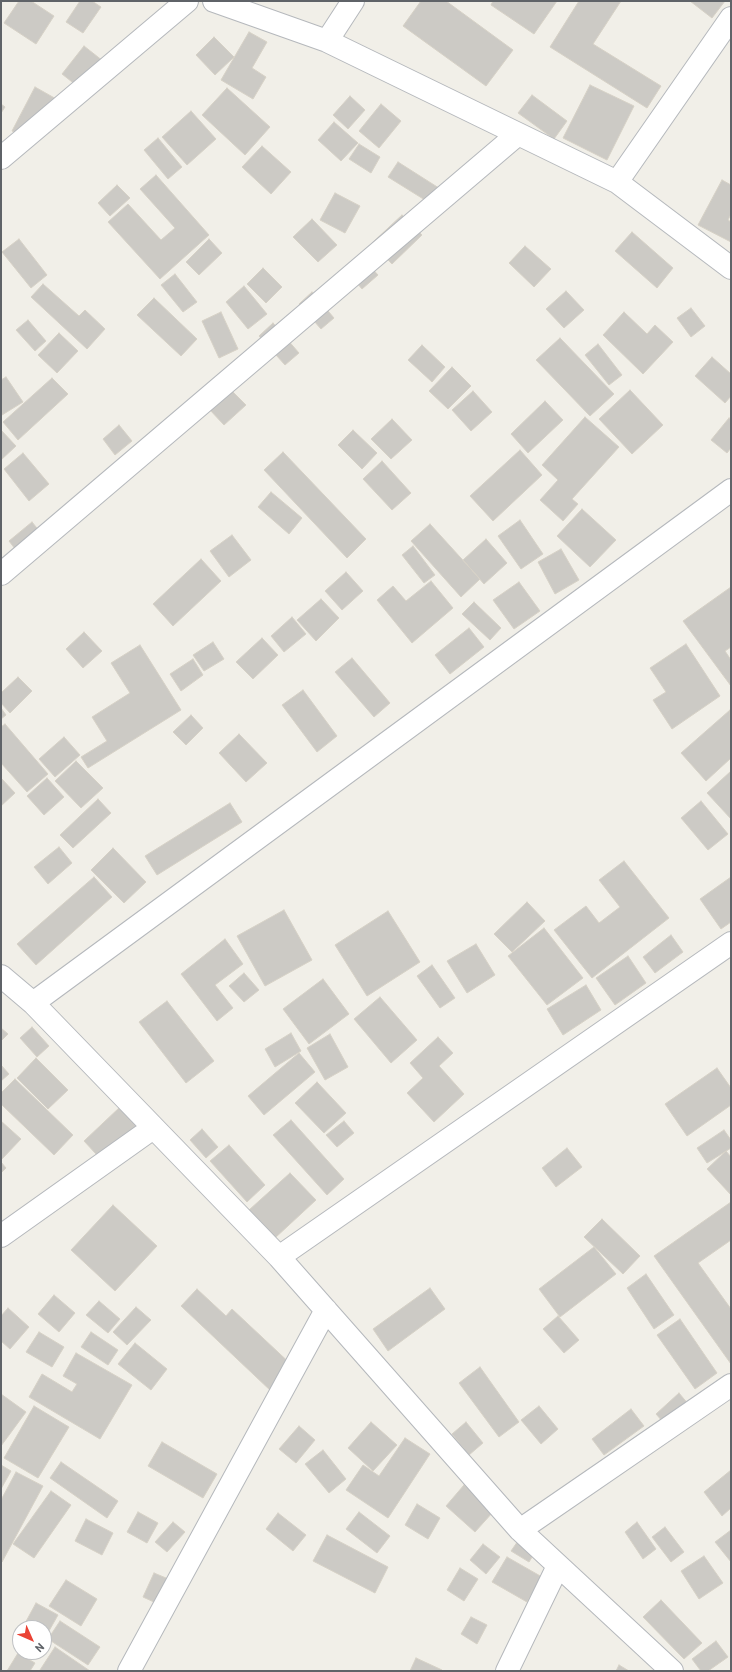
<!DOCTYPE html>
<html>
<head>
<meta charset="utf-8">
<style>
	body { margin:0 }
	#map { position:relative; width:732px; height:1672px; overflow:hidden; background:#f1efe8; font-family:Barlow,sans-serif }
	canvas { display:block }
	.frame { position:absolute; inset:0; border:2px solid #5f6368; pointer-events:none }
	.north { position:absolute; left:12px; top:1620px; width:40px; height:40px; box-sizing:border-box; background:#fff; border:1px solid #bfc1c3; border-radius:50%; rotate:135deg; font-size:11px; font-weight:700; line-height:16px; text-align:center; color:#5f6368 }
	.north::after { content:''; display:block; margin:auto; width:14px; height:18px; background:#ea4335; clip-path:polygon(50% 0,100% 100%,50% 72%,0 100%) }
</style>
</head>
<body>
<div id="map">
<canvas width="732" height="1672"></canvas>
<div class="frame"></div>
<div class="north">N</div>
</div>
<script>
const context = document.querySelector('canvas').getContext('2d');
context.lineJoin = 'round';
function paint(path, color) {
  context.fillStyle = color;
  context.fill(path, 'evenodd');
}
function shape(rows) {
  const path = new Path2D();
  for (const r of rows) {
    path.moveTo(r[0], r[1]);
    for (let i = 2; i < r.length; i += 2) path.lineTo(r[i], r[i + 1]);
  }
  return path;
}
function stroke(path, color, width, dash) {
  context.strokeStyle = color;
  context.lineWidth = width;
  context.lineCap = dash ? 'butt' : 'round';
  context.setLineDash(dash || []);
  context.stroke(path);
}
const building = shape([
	[19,1,31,1,54,16,36,44,4,23,19,1],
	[80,1,92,1,101,7,83,33,66,22,80,1],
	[421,1,446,1,513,50,486,86,403,26,421,1],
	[493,1,557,1,534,34,491,5,493,1],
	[579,1,621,1,593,44,661,86,647,108,550,47,579,1],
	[690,1,725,1,712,18,690,1],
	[249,32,267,42,252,68,266,77,253,99,221,80,249,32],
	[214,37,234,57,215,75,196,55,214,37],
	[84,46,103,61,81,89,62,74,84,46],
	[590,85,634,106,607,160,563,138,590,85],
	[35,87,58,100,36,143,12,131,35,87],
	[227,88,270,127,245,155,202,115,227,88],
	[532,95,567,121,554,139,518,113,532,95],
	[350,96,365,110,348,129,333,115,350,96],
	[1,104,5,107,1,113,1,104],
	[381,104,401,121,379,148,359,131,381,104],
	[191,111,216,139,187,165,162,137,191,111],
	[334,122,358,143,341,161,318,140,334,122],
	[158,138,182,167,168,179,144,150,158,138],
	[359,144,380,157,371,173,349,159,359,144],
	[262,146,291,172,271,194,242,167,262,146],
	[398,162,442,190,433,205,388,177,398,162],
	[156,175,209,235,160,279,108,222,128,204,161,240,175,228,140,189,156,175],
	[722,180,731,185,731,214,728,220,731,222,731,242,698,225,722,180],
	[117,185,130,198,110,216,98,203,117,185],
	[335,193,360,206,345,233,320,220,335,193],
	[402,215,422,235,392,264,372,243,402,215],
	[312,219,337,245,318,262,293,237,312,219],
	[632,232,673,268,657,288,615,251,632,232],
	[19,239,47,275,31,288,2,252,19,239],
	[209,239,222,253,199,275,186,262,209,239],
	[525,246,551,269,534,287,509,263,525,246],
	[361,256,378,275,362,289,346,270,361,256],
	[263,268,282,287,266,303,247,284,263,268],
	[175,274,197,302,183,312,161,285,175,274],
	[43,284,79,316,85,310,105,329,87,349,31,297,43,284],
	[244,286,267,314,248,329,226,302,244,286],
	[566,291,584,310,564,328,546,309,566,291],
	[312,292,334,318,321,329,299,304,312,292],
	[154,298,197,339,181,356,137,315,154,298],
	[691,308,705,326,691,337,677,318,691,308],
	[221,312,238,349,219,358,202,321,221,312],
	[624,312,647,334,655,325,673,342,643,374,603,335,624,312],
	[28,320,46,341,35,351,16,330,28,320],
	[273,323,299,353,285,365,259,336,273,323],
	[59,333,78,351,57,373,38,355,59,333],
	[560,338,614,394,590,416,536,360,560,338],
	[598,344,622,375,609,385,585,355,598,344],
	[422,345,445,367,432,382,408,360,422,345],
	[712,357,731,374,731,396,725,403,695,376,712,357],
	[452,367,471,386,448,409,429,391,452,367],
	[6,377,23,402,2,415,1,380,6,377],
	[52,378,68,394,18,440,3,422,52,378],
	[230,389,246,405,224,425,209,409,230,389],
	[630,390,663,425,632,454,599,419,630,390],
	[473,391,492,412,471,431,452,410,473,391],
	[545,401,563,420,528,453,511,434,545,401],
	[585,417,619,447,572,499,578,504,563,521,540,500,558,480,542,465,585,417],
	[729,418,731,419,731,448,727,453,711,440,729,418],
	[392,419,412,440,391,459,371,439,392,419],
	[119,425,132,441,115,455,103,439,119,425],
	[1,430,16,446,1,460,1,430],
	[353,430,377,453,362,469,338,445,353,430],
	[520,450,542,475,493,521,470,496,520,450],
	[283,452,366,539,347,558,264,470,283,452],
	[23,453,49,484,29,501,4,469,23,453],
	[382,461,411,493,392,510,363,479,382,461],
	[271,492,302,518,289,534,258,507,271,492],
	[582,509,616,540,590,567,557,536,582,509],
	[520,520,543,554,521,569,498,536,520,520],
	[32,522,49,543,25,562,9,541,32,522],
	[430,524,480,579,461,597,411,541,430,524],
	[232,535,251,560,229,577,210,551,232,535],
	[486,539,507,563,484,584,463,560,486,539],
	[413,546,435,575,424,583,402,555,413,546],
	[561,549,579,580,555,594,538,562,561,549],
	[201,559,221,581,173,626,153,604,201,559],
	[346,572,363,591,342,610,325,591,346,572],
	[431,581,453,608,412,643,377,600,393,586,406,601,431,581],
	[519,582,540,611,514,629,493,600,519,582],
	[731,587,731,647,725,651,731,660,731,686,683,621,731,587],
	[321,599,339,618,316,641,297,620,321,599],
	[474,602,501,628,490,640,462,614,474,602],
	[292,617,306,634,284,652,271,636,292,617],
	[469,628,484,647,450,674,435,655,469,628],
	[84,632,102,651,83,668,66,649,84,632],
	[262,638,278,655,253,679,236,662,262,638],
	[213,642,224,659,204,671,193,655,213,642],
	[686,644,720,696,672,729,653,700,666,692,650,668,686,644],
	[140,645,181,710,88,768,81,757,107,741,92,717,130,693,111,663,140,645],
	[352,658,390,703,374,717,335,672,352,658],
	[193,659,203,675,181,691,170,674,193,659],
	[18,677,32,691,10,713,1,703,1,693,18,677],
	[303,690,337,736,317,752,282,705,303,690],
	[1,708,6,715,1,719,1,708],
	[730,710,731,758,706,781,681,753,730,710],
	[191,715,203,728,186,745,173,732,191,715],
	[5,724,48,774,27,792,1,763,1,727,5,724],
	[239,734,267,763,246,782,219,753,239,734],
	[64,737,80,755,55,777,39,759,64,737],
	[76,761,103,788,81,808,55,781,76,761],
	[731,771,731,819,707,793,731,771],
	[1,778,15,793,1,806,1,778],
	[47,778,64,797,44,815,27,796,47,778],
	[98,799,111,813,73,848,60,835,98,799],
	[701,801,728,834,708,850,681,818,701,801],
	[230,803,242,822,157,875,145,856,230,803],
	[59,847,72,863,48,884,34,867,59,847],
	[113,848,146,882,124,903,91,870,113,848],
	[624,861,669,918,592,978,554,930,586,906,599,923,620,907,599,880,624,861],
	[94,877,112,897,36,965,17,944,94,877],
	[731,877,731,922,721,929,700,899,731,877],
	[527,902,545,921,512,952,494,934,527,902],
	[284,910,312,960,265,986,237,936,284,910],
	[388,911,420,962,367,996,335,945,388,911],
	[544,928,583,978,547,1005,508,956,544,928],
	[671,935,683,952,655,973,643,957,671,935],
	[225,939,243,964,215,985,233,1008,217,1021,181,974,225,939],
	[476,944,495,975,467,993,447,961,476,944],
	[628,956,646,983,615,1005,596,978,628,956],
	[432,965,455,998,440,1008,417,976,432,965],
	[244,973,259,990,244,1002,229,986,244,973],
	[323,979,349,1014,309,1044,283,1009,323,979],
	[586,985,601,1010,563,1035,547,1009,586,985],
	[380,997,417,1040,391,1063,354,1019,380,997],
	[167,1001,214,1061,186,1083,139,1022,167,1001],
	[32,1027,49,1046,37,1057,20,1038,32,1027],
	[1,1028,8,1034,1,1041,1,1028],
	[291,1033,301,1051,275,1067,265,1049,291,1033],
	[330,1034,348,1067,325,1080,307,1048,330,1034],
	[438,1037,453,1053,439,1066,464,1094,434,1122,407,1093,423,1078,410,1063,438,1037],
	[299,1053,315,1072,264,1115,248,1096,299,1053],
	[36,1058,68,1090,48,1109,17,1078,36,1058],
	[1,1065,9,1074,1,1081,1,1065],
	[717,1068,731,1088,731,1105,687,1136,665,1104,717,1068],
	[15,1079,73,1135,54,1155,1,1104,1,1093,15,1079],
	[317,1082,346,1113,324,1133,295,1103,317,1082],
	[120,1107,144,1133,108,1167,84,1141,120,1107],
	[291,1120,344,1179,327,1195,273,1135,291,1120],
	[1,1121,21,1139,2,1159,1,1158,1,1121],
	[344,1121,354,1133,337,1147,326,1135,344,1121],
	[202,1129,218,1147,206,1158,190,1140,202,1129],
	[724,1130,731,1140,731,1148,707,1163,697,1148,724,1130],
	[229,1145,265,1185,247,1202,210,1161,229,1145],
	[567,1148,582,1167,556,1187,542,1168,567,1148],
	[726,1151,731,1157,731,1195,707,1169,726,1151],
	[1,1162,6,1168,1,1173,1,1162],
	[290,1173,316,1200,275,1238,249,1210,290,1173],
	[731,1202,731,1240,698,1263,731,1309,731,1364,654,1256,731,1202],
	[113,1205,157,1246,115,1291,71,1250,113,1205],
	[602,1219,640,1256,623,1274,584,1237,602,1219],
	[594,1247,616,1274,560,1317,539,1289,594,1247],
	[646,1274,674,1315,654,1329,627,1288,646,1274],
	[430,1288,445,1309,388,1351,373,1329,430,1288],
	[197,1289,226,1316,232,1309,295,1368,272,1392,181,1306,197,1289],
	[54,1295,75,1313,59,1332,38,1314,54,1295],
	[99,1301,120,1319,108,1333,86,1315,99,1301],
	[136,1307,151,1320,127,1345,113,1332,136,1307],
	[8,1308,29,1327,10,1349,1,1341,1,1316,8,1308],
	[558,1316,579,1340,564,1353,543,1329,558,1316],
	[680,1319,717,1373,695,1389,657,1335,680,1319],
	[39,1332,64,1347,52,1367,26,1352,39,1332],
	[91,1332,118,1350,108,1365,81,1347,91,1332],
	[135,1343,167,1369,151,1390,118,1364,135,1343],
	[76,1353,132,1385,100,1439,29,1397,42,1374,72,1392,77,1384,63,1376,76,1353],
	[480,1367,519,1422,499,1437,459,1383,480,1367],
	[679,1393,694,1411,671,1431,656,1414,679,1393],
	[1,1394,26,1412,1,1446,1,1394],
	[34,1406,69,1427,38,1478,4,1458,34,1406],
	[539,1406,558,1429,541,1444,521,1420,539,1406],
	[631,1409,644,1426,604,1455,592,1439,631,1409],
	[371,1422,397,1445,373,1471,348,1448,371,1422],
	[466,1422,483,1443,469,1455,452,1434,466,1422],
	[299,1426,315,1440,296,1463,279,1449,299,1426],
	[405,1438,430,1454,388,1518,346,1490,363,1465,379,1476,405,1438],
	[162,1442,217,1474,203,1498,148,1466,162,1442],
	[323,1450,346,1479,329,1493,305,1464,323,1450],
	[61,1462,118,1501,107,1518,50,1478,61,1462],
	[1,1465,11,1471,1,1489,1,1465],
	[731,1470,731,1508,722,1516,704,1492,731,1470],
	[16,1472,43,1486,2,1562,1,1500,16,1472],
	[464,1485,493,1512,475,1532,446,1506,464,1485],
	[51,1491,71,1505,34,1558,13,1544,51,1491],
	[417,1504,440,1518,428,1539,405,1525,417,1504],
	[138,1512,158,1523,147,1543,127,1532,138,1512],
	[359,1512,390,1536,377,1553,346,1529,359,1512],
	[278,1513,306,1535,293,1551,266,1529,278,1513],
	[86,1519,113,1533,102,1555,75,1541,86,1519],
	[173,1522,185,1532,167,1552,155,1542,173,1522],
	[637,1522,656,1549,643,1559,625,1532,637,1522],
	[665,1527,684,1552,671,1562,652,1537,665,1527],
	[731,1530,731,1562,715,1542,731,1530],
	[327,1535,388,1567,375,1593,313,1561,327,1535],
	[520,1538,537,1549,529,1562,511,1551,520,1538],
	[483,1544,500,1557,486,1574,470,1560,483,1544],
	[704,1556,723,1583,699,1599,681,1571,704,1556],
	[507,1557,542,1577,527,1602,492,1582,507,1557],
	[460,1568,478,1579,464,1601,447,1590,460,1568],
	[154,1573,178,1583,167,1608,143,1597,154,1573],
	[66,1580,97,1599,81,1626,49,1606,66,1580],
	[661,1600,702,1643,684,1659,643,1617,661,1600],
	[36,1603,58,1615,45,1638,44,1628,23,1627,36,1603],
	[471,1617,487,1625,477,1644,461,1634,471,1617],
	[60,1621,100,1647,88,1665,48,1639,60,1621],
	[716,1641,728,1657,708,1671,701,1671,692,1659,716,1641],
	[55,1647,90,1671,41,1671,40,1670,55,1647],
	[18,1653,35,1663,30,1671,7,1671,18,1653],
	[416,1658,442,1670,441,1671,410,1671,416,1658],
	[619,1665,629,1671,616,1671,619,1665]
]);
paint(building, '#cccac5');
stroke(building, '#d6d1c6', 1);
const minor = shape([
	[214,1,327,41,617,182,731,268],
	[327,41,353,1],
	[1,158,187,1],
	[617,182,731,18],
	[1,574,518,134],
	[1,976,33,1003,279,1257,520,1530,672,1671],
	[33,1003,731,490],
	[1,1236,153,1128],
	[279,1257,731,943],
	[520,1530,731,1385],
	[129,1671,326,1310],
	[507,1671,558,1566]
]);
stroke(minor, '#b5b8bc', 24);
stroke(minor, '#fff', 22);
</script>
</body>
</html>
